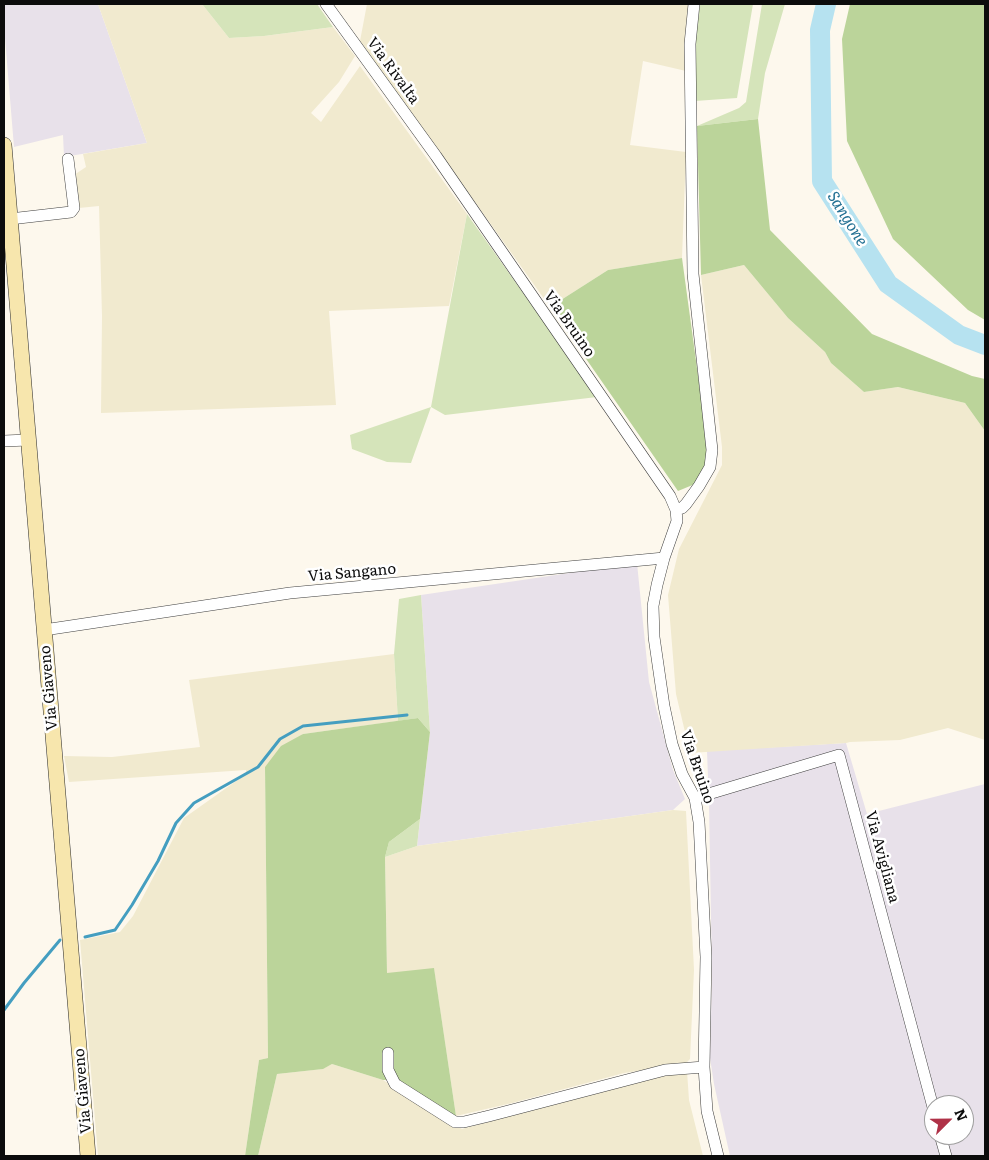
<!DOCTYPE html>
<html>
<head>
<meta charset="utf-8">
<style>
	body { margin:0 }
	#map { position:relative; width:989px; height:1160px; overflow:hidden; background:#fdf8ed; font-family:Literata,serif }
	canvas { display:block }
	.frame { position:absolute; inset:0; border:5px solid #0c0c0c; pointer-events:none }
	.north { position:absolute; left:924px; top:1095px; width:50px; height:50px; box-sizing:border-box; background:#fff; border:1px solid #9e9e9e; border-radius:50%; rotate:67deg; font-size:14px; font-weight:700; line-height:20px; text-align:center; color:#0c0c0c }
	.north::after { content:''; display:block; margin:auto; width:18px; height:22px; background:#af3147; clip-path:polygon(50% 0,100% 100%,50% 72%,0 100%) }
</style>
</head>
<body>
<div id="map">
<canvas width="989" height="1160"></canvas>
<div class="frame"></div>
<div class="north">N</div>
</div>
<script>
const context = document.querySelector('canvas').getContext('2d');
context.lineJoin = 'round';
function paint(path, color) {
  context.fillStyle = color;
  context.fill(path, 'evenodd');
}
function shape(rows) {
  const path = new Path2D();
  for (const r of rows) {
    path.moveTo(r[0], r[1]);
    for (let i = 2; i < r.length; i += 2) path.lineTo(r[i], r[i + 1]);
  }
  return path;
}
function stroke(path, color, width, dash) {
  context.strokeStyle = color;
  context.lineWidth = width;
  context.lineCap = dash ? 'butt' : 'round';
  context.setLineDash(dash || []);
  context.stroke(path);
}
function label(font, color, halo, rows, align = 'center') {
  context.font = font + ' Literata,serif';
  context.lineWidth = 5;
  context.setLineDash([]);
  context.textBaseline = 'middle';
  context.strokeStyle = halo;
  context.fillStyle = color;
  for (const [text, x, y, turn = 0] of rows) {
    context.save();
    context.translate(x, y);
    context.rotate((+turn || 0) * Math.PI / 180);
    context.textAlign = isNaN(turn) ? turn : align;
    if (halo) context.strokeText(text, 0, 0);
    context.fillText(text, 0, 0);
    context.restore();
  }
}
paint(shape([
	[4,4,98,4,147,143,64,157,63,135,14,147,4,26],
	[637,563,649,682,673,770,685,799,673,810,417,846,430,732,421,595],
	[846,743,867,814,985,784,985,1156,730,1156,714,1084,710,1058,712,975,709,803,707,751],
	[934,1105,964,1105,964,1135,934,1135]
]), '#e8e1ea');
paint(shape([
	[98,4,202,4,229,38,264,36,333,27,355,56,339,82,311,113,321,122,360,66,467,214,449,306,329,311,336,405,101,413,102,316,99,206,79,208,74,175,86,167,83,154,147,143],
	[367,4,690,4,686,71,643,61,630,145,686,152,682,258,608,270,550,307,360,41],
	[744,265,788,318,825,352,831,363,864,392,898,387,965,403,985,431,985,740,948,728,900,740,850,742,846,743,690,753,676,694,668,595,679,549,722,465,722,447,701,275],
	[394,654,398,721,303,734,265,767,268,1058,259,1060,245,1156,98,1156,80,940,120,932,133,916,184,818,246,774,246,770,69,782,64,756,112,757,200,747,189,680],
	[673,810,686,811,694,970,690,1059,685,1064,624,1073,512,1103,456,1116,434,969,387,974,385,857,417,846],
	[332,1064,383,1080,462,1129,622,1085,687,1071,689,1100,703,1156,258,1156,277,1074,322,1069]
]), '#f1eacf');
paint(shape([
	[202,4,317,4,333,27,264,36,229,38],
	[700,4,753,4,737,98,695,101,696,34],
	[762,4,785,4,765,73,758,119,697,126,739,108,746,102],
	[467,214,597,397,445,415,431,407,411,463,387,462,352,449,350,435,431,407],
	[421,595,430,732,418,718,398,721,394,654,399,599],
	[420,819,417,846,385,857,389,842]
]), '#d5e4ba');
paint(shape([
	[850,4,985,4,985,320,968,310,893,239,847,141,842,39],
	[758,119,770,230,872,334,972,376,985,379,985,431,965,403,898,387,864,392,831,363,825,352,788,318,744,265,701,275,697,126],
	[682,258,708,449,706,465,695,484,678,491,550,307,608,270],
	[418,718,430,732,420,819,389,842,385,857,387,973,434,968,456,1116,396,1080,383,1080,332,1064,323,1069,277,1074,258,1156,245,1156,259,1060,268,1058,265,767,281,746,303,734]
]), '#bbd49a');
stroke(shape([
	[85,937,115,930,132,905,158,861,176,823,194,803,258,767,280,739,303,726,407,715],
	[4,1010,24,983,60,940]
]), '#449ec0', 3);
stroke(shape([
	[826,4,820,30,822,181,888,284,959,335,985,345]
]), '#b6e2f0', 20);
const minor = shape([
	[326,4,436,156,670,496,676,510],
	[694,4,690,44,693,274,712,450,710,467,699,486,686,504,682,508,676,510,677,521,664,558,657,585,653,606,654,637,664,706,672,744,682,774,695,798,699,822,706,957,704,1067,707,1111,718,1156],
	[10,219,71,212,74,208,68,159],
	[4,441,28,440],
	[44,630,290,593,664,558],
	[695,798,839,755,934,1111],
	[388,1053,388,1070,395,1084,455,1122,464,1122,489,1116,665,1070,704,1067],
	[940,1135,946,1156]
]);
const secondary = shape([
	[4,145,88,1156]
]);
stroke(minor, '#3f3f3f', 12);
stroke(secondary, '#2e2e2e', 16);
stroke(minor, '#fff', 11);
stroke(secondary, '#f7e6ad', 15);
label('15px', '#0c0c0c', '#fff', [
	["Via Rivalta",393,71,54],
	["Via Bruino",569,324,55],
	["Via Sangano",352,573,-5],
	["Via Giaveno",49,688,-95],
	["Via Bruino",697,767,71],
	["Via Avigliana",882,857,75],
	["Via Giaveno",83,1091,-95]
]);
label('italic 16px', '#216f92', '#fff', [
	["Sangone",847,219,58]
]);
</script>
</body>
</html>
